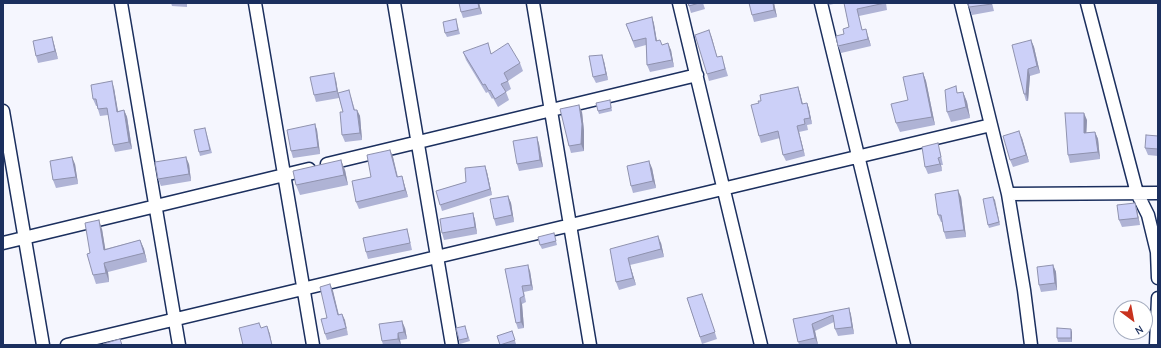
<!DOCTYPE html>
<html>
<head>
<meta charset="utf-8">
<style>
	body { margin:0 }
	#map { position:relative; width:1161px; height:348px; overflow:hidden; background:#f5f6fe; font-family:"Comic Neue",sans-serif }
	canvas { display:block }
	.frame { position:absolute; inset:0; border:4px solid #1b2f5e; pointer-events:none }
	.north { position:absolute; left:1113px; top:300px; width:40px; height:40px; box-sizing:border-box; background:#fff; border:1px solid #a4acbf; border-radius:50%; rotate:148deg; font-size:11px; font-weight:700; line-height:16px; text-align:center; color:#1b2f5e }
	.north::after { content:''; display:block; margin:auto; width:14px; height:18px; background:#c8321e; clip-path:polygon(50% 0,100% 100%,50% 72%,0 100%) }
</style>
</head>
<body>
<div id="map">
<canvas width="1161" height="348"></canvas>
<div class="frame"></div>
<div class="north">N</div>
</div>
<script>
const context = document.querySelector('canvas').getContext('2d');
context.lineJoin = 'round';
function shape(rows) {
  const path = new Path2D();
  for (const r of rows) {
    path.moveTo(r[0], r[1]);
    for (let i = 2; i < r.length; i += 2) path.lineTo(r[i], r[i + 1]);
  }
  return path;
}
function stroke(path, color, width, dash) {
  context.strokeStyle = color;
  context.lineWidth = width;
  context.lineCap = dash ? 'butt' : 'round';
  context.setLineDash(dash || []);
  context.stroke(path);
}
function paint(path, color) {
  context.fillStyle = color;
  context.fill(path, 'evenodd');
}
const minor = shape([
	[121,3,179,345],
	[255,3,313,345],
	[394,3,452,345],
	[533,3,590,345],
	[679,3,761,345],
	[821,3,904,345],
	[961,3,1008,194,1024,290,1031,345],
	[1087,3,1137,193,1148,215,1157,252,1158,278],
	[3,111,43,345],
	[327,164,697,75],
	[1008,194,1158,193],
	[3,243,309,169],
	[67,345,991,125],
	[1156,345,1158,298]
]);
stroke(minor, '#1b2f5e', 15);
stroke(minor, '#fff', 12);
paint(shape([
	[171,3,187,3,187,7,172,6],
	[479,3,482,14,463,18,461,12],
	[688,3,703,3,705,9,691,13],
	[774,3,777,17,754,22,752,15],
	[828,3,838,3,829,5],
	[844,3,886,3,887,10,859,16,862,30,868,36,871,46,841,53,838,46,844,34,849,27],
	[992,3,994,11,972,15,969,7],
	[652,17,654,24,657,41,662,45,671,50,674,67,650,72,647,65,646,45,635,48,626,24],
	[457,23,460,34,447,37,445,33],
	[709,30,717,57,724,63,728,76,709,81,707,74],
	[52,37,54,44,58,59,38,63,36,56],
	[1031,40,1034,47,1040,73,1030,76,1028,101,1026,101,1024,94],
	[463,52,491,53,520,63,523,71,508,81,511,89,506,92,509,100,498,107,493,98,492,99,488,92,486,93,466,60],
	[604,61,608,80,596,83,593,77],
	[923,73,926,81,935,125,900,132,896,123],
	[336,80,338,93,351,97,355,110,357,110,360,116,362,140,345,142,342,135,343,112,339,98,316,102,314,95],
	[798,87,800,93,803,104,807,103,809,109,812,124,807,125,808,130,799,132,805,156,786,161,783,155,780,138,761,143,759,136,759,103,761,101],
	[114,88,118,111,124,110,127,117,132,149,115,152,113,145,108,115,100,116,97,106,96,106,93,99],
	[963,92,967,102,970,118,951,122,947,112,958,93],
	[611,104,612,111,599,114,598,111],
	[582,112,584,131,584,151,571,153,569,146],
	[1087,120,1086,133,1095,132,1098,139,1100,159,1070,163,1068,155],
	[315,124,317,130,320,154,293,158,291,151],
	[206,131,212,153,200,156,199,152],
	[1158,136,1158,156,1148,155,1145,148],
	[537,137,539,144,543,167,519,171,517,164],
	[1022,138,1029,162,1013,167,1010,160],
	[390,150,393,157,398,177,402,176,408,197,359,209,356,202,371,177],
	[940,151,943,165,941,165,942,171,928,174,925,167],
	[75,164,78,184,56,188,53,180],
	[189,164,191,181,161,186,158,179],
	[485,166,487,172,492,195,442,211,436,191,466,182],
	[652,168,656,188,633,193,631,186],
	[345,170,348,185,300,195,296,185],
	[508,196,511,203,514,222,496,226,494,219],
	[961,197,966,237,946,239,944,232,942,222,941,222,938,215],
	[993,197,1000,225,989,228,988,225],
	[1135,203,1137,210,1140,225,1122,227,1119,220],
	[473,213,475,220,477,234,444,240,442,233],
	[102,229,105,249,140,240,144,249,147,262,108,272,109,282,96,284,93,275,90,253],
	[407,229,409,236,412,250,368,259,366,252],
	[554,233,557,245,542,249,540,245],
	[661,243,664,257,630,265,636,285,619,290,616,282,610,249],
	[1053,265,1056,272,1057,290,1041,292,1039,285],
	[505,269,530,271,533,290,524,292,526,302,522,304,524,328,518,329,516,323],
	[330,284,333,291,339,315,342,314,348,335,327,340,325,334],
	[687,298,705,301,717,339,702,344],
	[849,308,851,315,854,334,838,336,835,329,834,322,815,331,818,345,799,345,793,319],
	[465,326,470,341,460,344,459,340],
	[405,328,407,339,400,340,401,345,383,345,382,341],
	[512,331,516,344,512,345,500,345,497,336],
	[1072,332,1072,342,1058,342,1057,338]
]), '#afb3d5');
paint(shape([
	[478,3,479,3,482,14,479,8],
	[773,3,774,3,777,17,774,10],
	[652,17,654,24,658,48,656,41],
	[866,29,868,36,871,46,868,39],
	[709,30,712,38,719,64,717,57],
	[52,37,54,44,58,59,55,51],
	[1031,40,1034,47,1040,73,1037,66],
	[668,43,671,50,674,67,672,60],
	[602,55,604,61,608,80,606,74],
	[1028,69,1030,76,1028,101,1026,94],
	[334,73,336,80,339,98,337,91],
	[923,73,926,81,935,125,932,117],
	[112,81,114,88,119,118,117,112],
	[798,87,800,93,804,110,802,104],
	[963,92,967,102,970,118,966,107],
	[807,103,809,109,812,124,810,118],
	[579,105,582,112,584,131,584,151,581,144],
	[124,110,127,117,132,149,129,142],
	[357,110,360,116,362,140,360,133],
	[1084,113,1087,120,1086,140,1084,133],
	[315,124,317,130,320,154,318,147],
	[797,126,799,132,805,156,803,150],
	[1019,131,1022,138,1029,162,1026,155],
	[1095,132,1098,139,1100,159,1098,152],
	[537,137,539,144,543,167,540,160],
	[390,150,393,157,399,184,397,177],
	[72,157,75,164,78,184,76,177],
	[186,157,189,164,191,181,189,174],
	[938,158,941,165,942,171,940,164],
	[341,160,345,170,348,185,344,175],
	[649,161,652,168,656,188,653,181],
	[485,166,487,172,492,195,490,189],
	[402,176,408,197,405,190],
	[958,190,961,197,966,237,964,230],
	[508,196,511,203,514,222,512,215],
	[993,197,995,200,1000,225,999,222],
	[1135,203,1137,210,1140,225,1138,218],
	[473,213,475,220,477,234,475,227],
	[99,220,102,229,107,259,104,250],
	[658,236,661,243,664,257,661,249],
	[140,240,144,249,147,262,144,253],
	[628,258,630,265,636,285,633,278],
	[104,263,108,272,109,282,106,273],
	[528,265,530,271,533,290,531,285],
	[1053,265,1056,272,1057,290,1055,283],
	[330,284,333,291,340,321,338,315],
	[520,298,522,304,524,328,521,322],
	[849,308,851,315,854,334,852,327],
	[342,314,345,320,348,335],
	[402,321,405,328,407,339,404,332],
	[812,324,815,331,818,345,815,338],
	[267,326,270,334,272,345],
	[1071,329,1072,332,1072,342,1071,338],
	[398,333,400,340,401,345,398,339]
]), '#8f92ae');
const building = shape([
	[459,3,478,3,479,8,461,12,459,3],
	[688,3,699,3,689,6,688,3],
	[749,3,773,3,774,10,752,15,749,3],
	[844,3,885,3,857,9,862,30,866,29,868,39,838,46,836,36,844,34,843,29,849,27,844,3],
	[968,3,991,3,992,4,969,7,968,3],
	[652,17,656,41,660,40,662,45,668,43,672,60,647,65,646,38,633,41,626,24,652,17],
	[456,19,458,30,445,33,443,22,456,19],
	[709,30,717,57,722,56,725,69,707,74,695,35,709,30],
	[52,37,55,51,36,56,33,41,52,37],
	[1031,40,1037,66,1028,69,1026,94,1024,94,1012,45,1031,40],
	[488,43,491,54,508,43,520,63,504,73,508,81,501,84,506,92,495,99,490,90,489,91,485,84,483,85,463,52,488,43],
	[602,55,606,74,593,77,589,56,602,55],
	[334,73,337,91,314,95,310,77,334,73],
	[923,73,932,117,896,123,891,104,908,100,903,77,923,73],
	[112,81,117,112,124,110,129,142,113,145,107,108,98,109,96,99,93,99,91,85,112,81],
	[956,86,957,93,963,92,966,107,947,112,945,90,956,86],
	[798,87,802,104,807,103,810,118,804,119,805,124,797,126,803,150,783,155,778,131,759,136,751,105,759,103,758,101,761,101,760,95,798,87],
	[349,90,354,110,357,110,360,133,342,135,340,112,343,112,338,93,349,90],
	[610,100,611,108,598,111,596,103,610,100],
	[579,105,582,124,581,144,569,146,560,109,579,105],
	[1065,113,1084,113,1084,133,1095,132,1098,152,1068,155,1065,113],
	[315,124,318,147,291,151,287,130,315,124],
	[205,128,210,150,199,152,194,130,205,128],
	[1019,131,1026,155,1010,160,1003,136,1019,131],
	[1146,135,1158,136,1158,149,1145,148,1146,135],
	[537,137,540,160,517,164,513,141,537,137],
	[938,143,941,157,938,158,940,164,925,167,922,147,938,143],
	[390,150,397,177,402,176,405,190,356,202,352,181,371,177,367,155,390,150],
	[72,157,76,177,53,180,50,161,72,157],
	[186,157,189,174,158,179,155,162,186,157],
	[341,160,344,175,296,185,293,171,341,160],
	[649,161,653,181,631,186,627,166,649,161],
	[485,166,490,189,440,205,436,191,466,182,465,168,485,166],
	[958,190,964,230,944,232,941,215,938,215,935,194,958,190],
	[508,196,512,215,494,219,490,199,508,196],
	[993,197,999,222,988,225,983,199,993,197],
	[1135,203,1138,218,1119,220,1117,205,1135,203],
	[473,213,475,227,442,233,440,219,473,213],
	[99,220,104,250,140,240,144,253,104,263,106,273,93,275,87,254,90,253,85,223,99,220],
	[407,229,410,243,366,252,363,238,407,229],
	[554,233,556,241,540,245,538,237,554,233],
	[658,236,661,249,628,258,633,278,616,282,610,249,658,236],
	[528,265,531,285,522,286,524,296,520,298,521,322,516,323,505,269,528,265],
	[1053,265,1055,283,1039,285,1037,267,1053,265],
	[330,284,338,315,342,314,346,328,325,334,321,319,327,318,320,287,330,284],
	[702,294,715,332,700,337,687,298,702,294],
	[849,308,852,327,835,329,833,315,812,324,815,338,798,342,793,319,849,308],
	[402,321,404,332,398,333,398,339,382,341,379,324,402,321],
	[259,323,261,328,267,326,272,345,243,345,239,328,259,323],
	[465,326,468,338,459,340,456,328,465,326],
	[1057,328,1071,329,1071,338,1057,338,1057,328],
	[512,331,515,340,500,345,497,336,512,331],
	[120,339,122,345,104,345,103,344,120,339]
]);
paint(building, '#ccd0f8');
stroke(building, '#8f92ae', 1);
</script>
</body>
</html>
